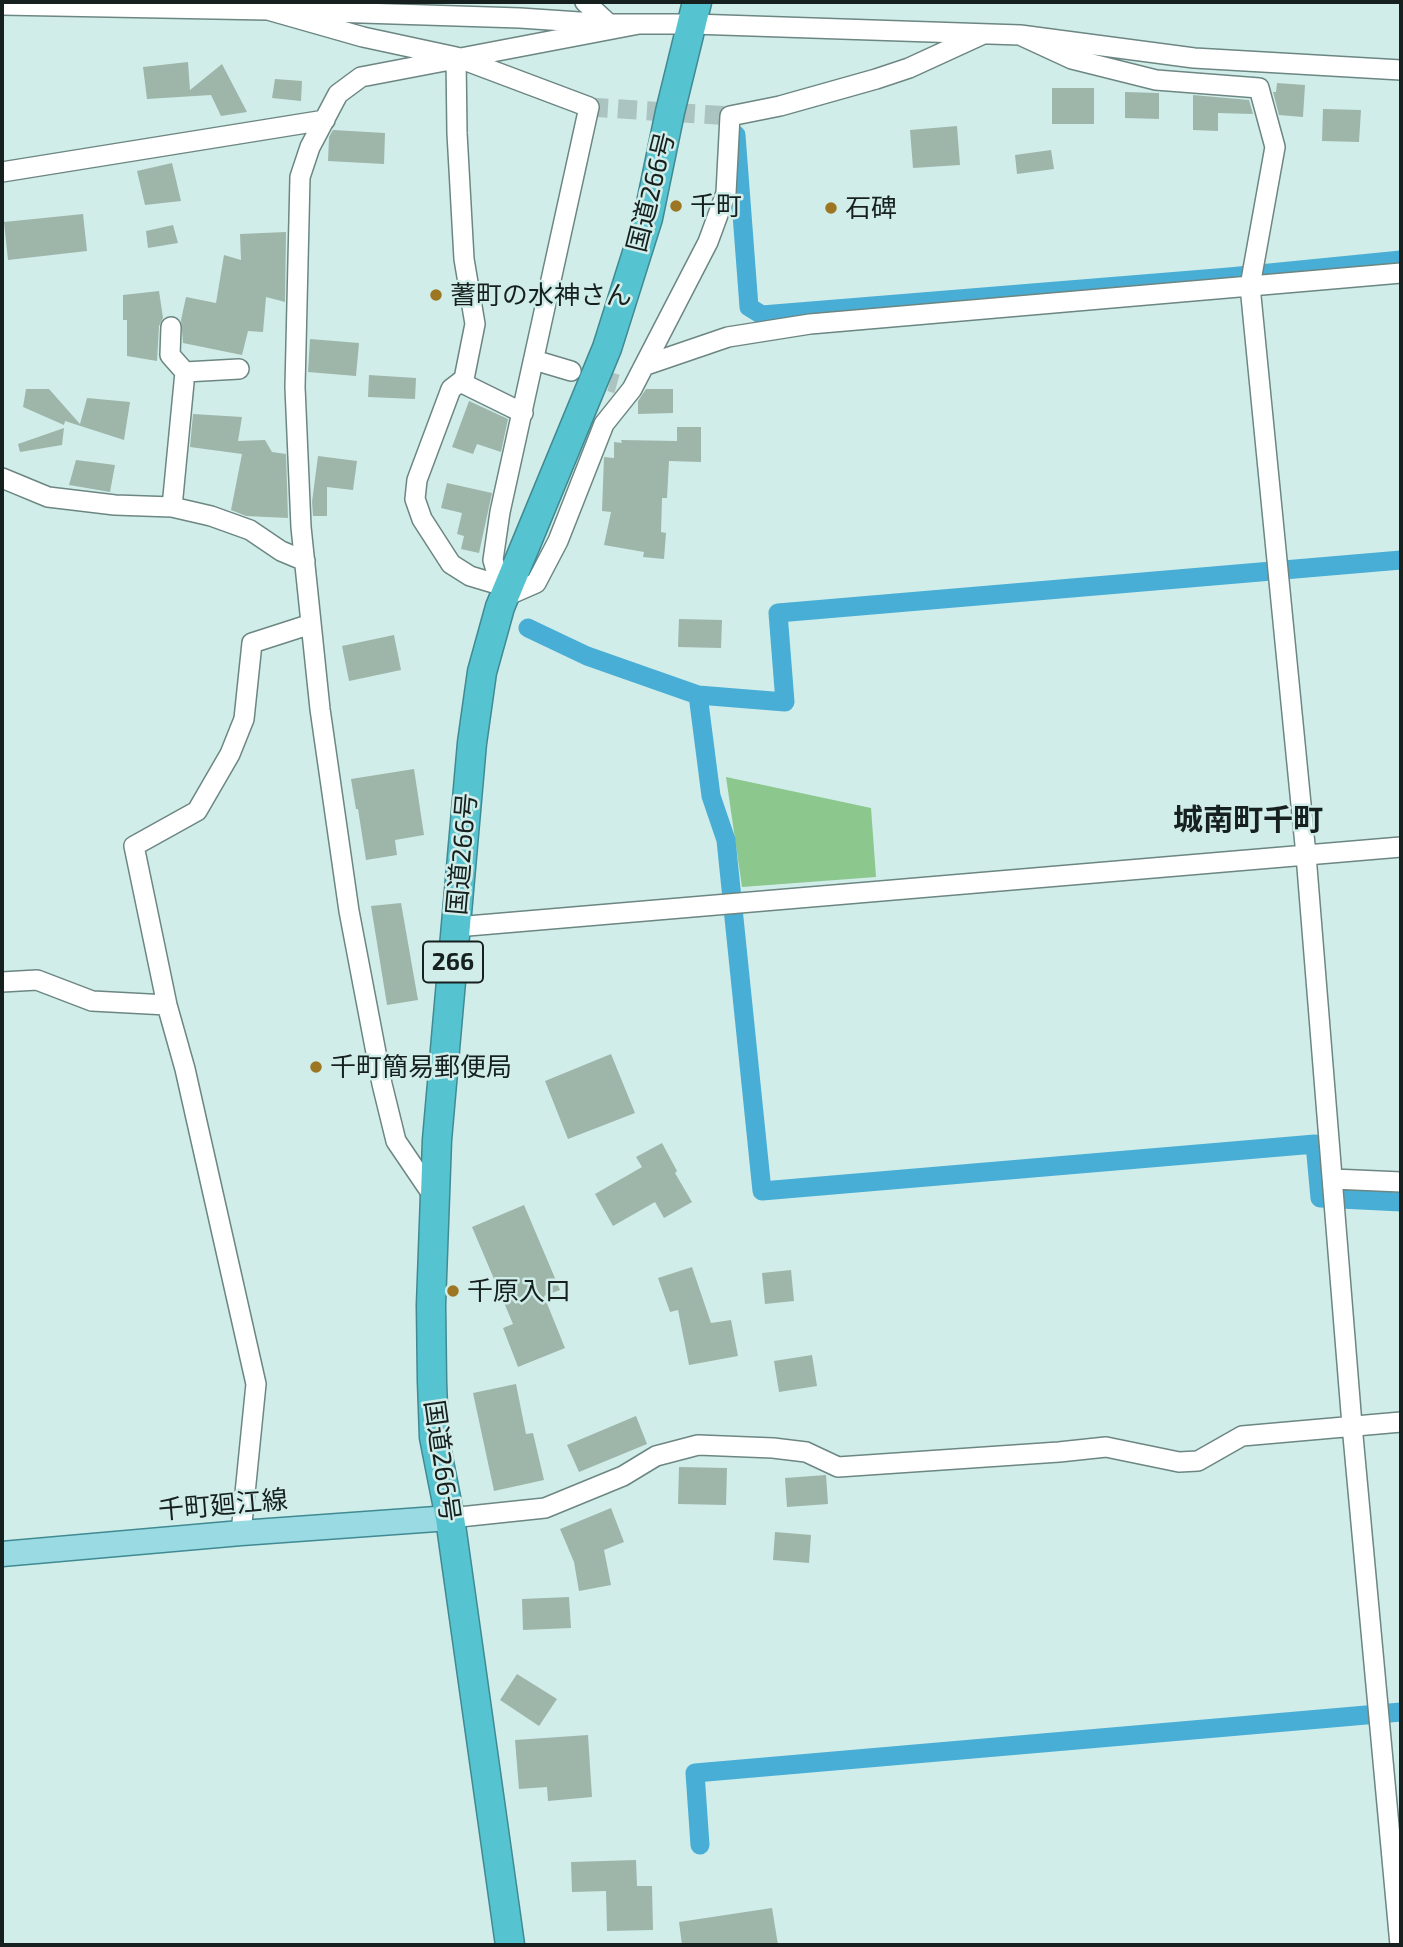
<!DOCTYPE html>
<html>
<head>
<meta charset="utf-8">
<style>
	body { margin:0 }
	#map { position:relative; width:1403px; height:1947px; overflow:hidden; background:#d1ede9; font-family:"Exo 2",sans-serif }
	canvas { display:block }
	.frame { position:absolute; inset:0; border:4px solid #16201f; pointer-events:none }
</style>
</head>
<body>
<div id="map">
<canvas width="1403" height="1947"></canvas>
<div class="frame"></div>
</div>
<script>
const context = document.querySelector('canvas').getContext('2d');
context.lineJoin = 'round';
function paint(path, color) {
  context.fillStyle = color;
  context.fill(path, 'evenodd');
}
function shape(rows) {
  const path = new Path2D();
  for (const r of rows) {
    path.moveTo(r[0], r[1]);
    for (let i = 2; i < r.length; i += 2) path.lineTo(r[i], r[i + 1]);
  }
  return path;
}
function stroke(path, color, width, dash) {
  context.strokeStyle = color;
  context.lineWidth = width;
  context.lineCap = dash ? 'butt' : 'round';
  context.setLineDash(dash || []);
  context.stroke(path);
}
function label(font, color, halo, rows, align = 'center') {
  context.font = font + ' "Exo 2","Noto Sans JP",sans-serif';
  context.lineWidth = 5;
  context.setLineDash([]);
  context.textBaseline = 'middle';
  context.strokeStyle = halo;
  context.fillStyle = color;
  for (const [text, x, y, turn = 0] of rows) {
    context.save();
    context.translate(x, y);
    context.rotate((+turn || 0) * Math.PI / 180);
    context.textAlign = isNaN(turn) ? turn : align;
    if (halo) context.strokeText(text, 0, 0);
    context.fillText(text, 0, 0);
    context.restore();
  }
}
paint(shape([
	[726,777,871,808,876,877,742,887]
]), '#8cc78e');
stroke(shape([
	[736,135,749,307,762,315,1229,277,1401,260],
	[528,628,587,656,698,695,785,702,778,613,1401,560],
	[698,695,711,796,726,840,762,1191,1315,1144,1320,1198,1401,1202],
	[700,1845,695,1773,1401,1712]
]), '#49aed5', 19);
paint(shape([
	[188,62,190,90,222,64,247,112,221,116,211,95,147,99,143,67],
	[275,79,302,81,301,101,272,98],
	[1277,83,1305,85,1303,117,1279,115,1273,92,1276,92],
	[1052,88,1094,88,1094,124,1052,124],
	[1125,92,1159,93,1159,119,1125,118],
	[1193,95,1249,100,1253,114,1218,113,1218,131,1193,130],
	[1323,109,1361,110,1359,142,1322,141],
	[957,126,960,165,913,168,910,130],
	[333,130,385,133,384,164,328,161,329,137],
	[1051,150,1054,169,1017,174,1015,155],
	[172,163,181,201,145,205,137,171],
	[83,214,87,251,8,260,4,222],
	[173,225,178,243,148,248,146,231],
	[286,232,285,302,266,297,263,332,248,331,242,355,183,343,181,320,186,297,216,303,224,255,241,260,240,234],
	[159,291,163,318,159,326,157,361,127,356,127,320,123,320,123,295],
	[310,339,359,343,356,376,308,372],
	[369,375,416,378,415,399,368,397],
	[26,389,49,389,80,424,87,398,130,402,124,440,65,421,64,425,23,407],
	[646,389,673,389,673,413,638,414,638,401],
	[469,401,508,419,501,452,477,444,473,454,452,447],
	[193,414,242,417,238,441,265,440,272,452,286,454,288,518,246,516,231,510,242,454,190,447],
	[677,427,701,427,701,462,669,461,667,498,662,498,661,532,666,533,664,559,643,557,644,552,604,545,611,512,602,511,604,457,614,458,614,442,622,443,621,440,677,441],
	[64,428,62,445,20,452,18,444],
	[318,456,357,461,353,490,327,487,327,516,313,516,312,502],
	[76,460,115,465,110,492,69,485],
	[447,483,492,493,479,553,461,549,464,536,457,534,462,513,441,508],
	[679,619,722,620,721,648,678,647],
	[394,635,401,670,349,681,342,646],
	[414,769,424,835,395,840,397,855,366,860,358,809,356,809,351,779],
	[401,903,418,1000,387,1005,371,906],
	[611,1054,635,1113,568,1139,545,1081],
	[662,1143,677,1171,675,1173,692,1202,664,1218,655,1202,613,1226,595,1194,642,1167,636,1157],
	[524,1205,560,1290,544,1296,565,1348,518,1367,503,1328,513,1324,472,1227],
	[692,1267,711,1323,731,1320,738,1356,689,1365,678,1310,670,1312,658,1278],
	[791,1270,794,1301,765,1304,762,1273],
	[812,1355,817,1386,779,1392,774,1361],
	[516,1384,526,1434,533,1433,544,1480,494,1491,473,1393],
	[636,1416,647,1444,579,1472,567,1445],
	[679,1467,727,1468,726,1505,678,1504],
	[826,1475,828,1504,787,1507,785,1478],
	[611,1508,624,1542,604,1550,611,1585,579,1591,574,1562,560,1529],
	[775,1532,811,1535,809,1563,773,1560],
	[569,1597,571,1628,523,1630,522,1599],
	[517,1674,557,1699,539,1726,500,1700],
	[588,1735,592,1797,548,1801,547,1787,519,1789,515,1740],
	[636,1860,637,1886,652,1886,653,1930,607,1931,606,1891,572,1892,571,1862],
	[772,1908,778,1945,682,1945,679,1922]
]), '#9eb5aa');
stroke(shape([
	[589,107,730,116],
	[582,374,617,384]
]), '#acc4c1', 19, [19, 10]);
const minor = shape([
	[585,2,609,24],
	[2,5,268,10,520,18,609,24,693,24,1020,35,1194,58,1401,70],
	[268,10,363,37,456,57,589,107,500,512,493,560,504,597,536,583,558,541,604,424,632,389,708,242,726,193,730,116,780,106,876,79,909,68,981,35],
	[1020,35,1072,59,1156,80,1259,88,1275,147,1250,286,1306,855,1352,1425,1400,1945],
	[456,57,457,133,464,259,475,324,464,379,451,389,417,480,415,499,422,519,451,564,470,576,500,585],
	[2,172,325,120],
	[171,327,170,355,185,372],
	[534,360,571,371],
	[646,365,728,337,810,324,1401,273],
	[460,382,523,413],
	[2,478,48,497,115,505,172,507,211,516,250,530,281,551,305,561],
	[172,507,185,372,239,369],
	[456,927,1401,847],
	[2,982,37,980,92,1001,167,1005],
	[1333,1179,1401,1182],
	[434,1197,396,1141,382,1084,349,911,320,709,301,527,295,387,300,177,310,147,338,94,361,77,639,24],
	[450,1518,545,1508,623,1476,656,1456,698,1445,773,1448,806,1452,838,1467,1059,1452,1106,1447,1179,1462,1198,1461,1242,1436,1401,1422],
	[241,1533,256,1384,185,1069,167,1005,134,846,197,811,230,754,244,719,252,643,311,624]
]);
const major = shape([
	[2,1554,241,1533,450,1518]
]);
const highway = shape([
	[510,1945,450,1518,434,1437,432,1381,431,1305,437,1140,472,743,482,672,500,607,607,348,648,218,670,112,697,2]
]);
stroke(minor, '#6c8682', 22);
stroke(major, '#408a93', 27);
stroke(highway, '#408a93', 31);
stroke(minor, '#fff', 19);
stroke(major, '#9adbe3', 24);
stroke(highway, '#56c3d1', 28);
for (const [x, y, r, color] of [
	[676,206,7,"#9c7622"],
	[831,208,7,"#9c7622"],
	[436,295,7,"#9c7622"],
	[316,1067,7,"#9c7622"],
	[453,1291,7,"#9c7622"]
]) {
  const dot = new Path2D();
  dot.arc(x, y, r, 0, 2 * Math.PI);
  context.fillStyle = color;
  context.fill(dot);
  stroke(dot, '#d1ede9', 2.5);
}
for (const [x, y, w] of [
	[453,962,60]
]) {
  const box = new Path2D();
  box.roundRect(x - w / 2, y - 20.5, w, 41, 5);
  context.fillStyle = '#d1ede9';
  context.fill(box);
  stroke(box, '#16201f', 2);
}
label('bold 24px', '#16201f', null, [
	["266",453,962]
]);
label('26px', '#16201f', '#d1ede9', [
	["国道266号",651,192,-76],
	["国道266号",462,854,-85],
	["国道266号",442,1461,82],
	["千町廻江線",223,1505,-5]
]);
label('26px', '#16201f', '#d1ede9', [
	["千町",690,206],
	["石碑",845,208],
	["蓍町の水神さん",450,295],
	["千町簡易郵便局",330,1067],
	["千原入口",467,1291]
], 'left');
label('bold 30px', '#16201f', '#d1ede9', [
	["城南町千町",1248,820]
]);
</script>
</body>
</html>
